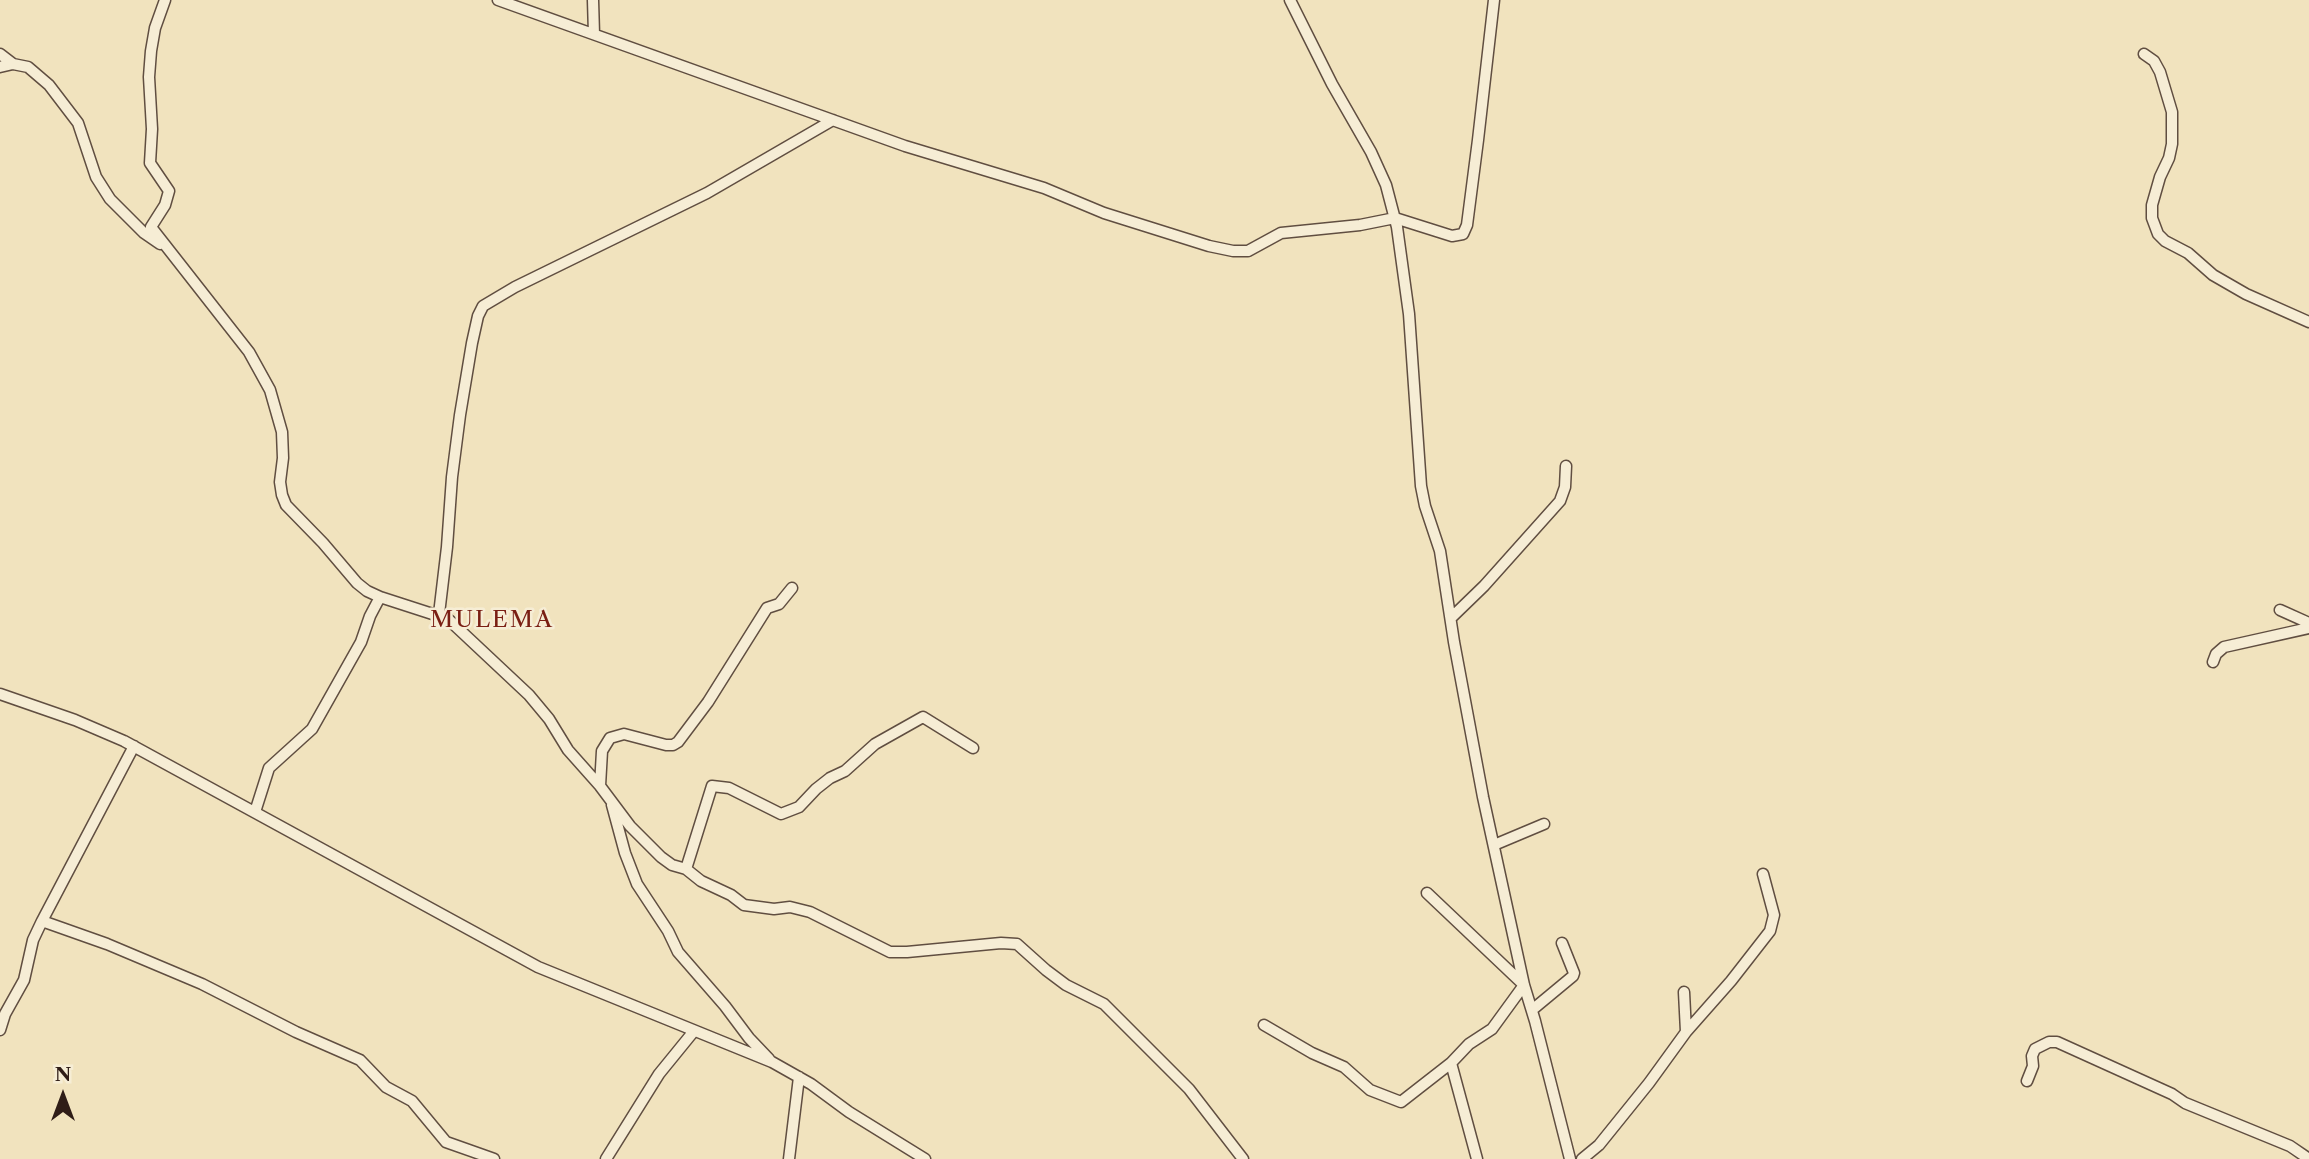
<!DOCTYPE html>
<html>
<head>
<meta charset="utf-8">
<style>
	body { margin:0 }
	#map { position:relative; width:2309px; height:1159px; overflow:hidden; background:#f1e3be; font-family:"Libre Caslon Text",serif }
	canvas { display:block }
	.north { position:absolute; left:28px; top:1061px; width:70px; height:70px; -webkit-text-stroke:5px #f6edd5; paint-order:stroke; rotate:0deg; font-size:19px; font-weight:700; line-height:28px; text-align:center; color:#2f1d17 }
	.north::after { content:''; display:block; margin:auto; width:24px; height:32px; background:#2f1d17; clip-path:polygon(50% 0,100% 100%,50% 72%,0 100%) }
</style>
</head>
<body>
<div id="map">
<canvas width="2309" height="1159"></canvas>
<div class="north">N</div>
</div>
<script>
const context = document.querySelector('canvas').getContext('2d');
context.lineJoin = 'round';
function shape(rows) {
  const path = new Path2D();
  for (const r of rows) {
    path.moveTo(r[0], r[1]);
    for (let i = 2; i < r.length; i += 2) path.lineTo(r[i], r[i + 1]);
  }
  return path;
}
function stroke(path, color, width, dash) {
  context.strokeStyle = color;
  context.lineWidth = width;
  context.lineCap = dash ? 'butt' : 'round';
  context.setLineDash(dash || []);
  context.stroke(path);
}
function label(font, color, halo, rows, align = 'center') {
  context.font = font + ' "Libre Caslon Text",serif';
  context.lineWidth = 5;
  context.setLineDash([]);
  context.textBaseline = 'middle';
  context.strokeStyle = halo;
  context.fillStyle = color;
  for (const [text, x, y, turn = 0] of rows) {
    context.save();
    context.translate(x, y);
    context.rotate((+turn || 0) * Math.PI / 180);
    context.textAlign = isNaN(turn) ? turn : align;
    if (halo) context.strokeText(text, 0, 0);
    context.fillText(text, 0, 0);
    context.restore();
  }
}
const minor = shape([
	[165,0,155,28,151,51,149,77,152,129,150,163,169,191,165,205,151,227,249,352,270,390,282,432,283,458,280,482,282,495,286,505,323,543,357,583,367,591,380,597,448,619,529,695,549,719,568,750,600,786,630,826,661,857,672,865,686,869,701,881,731,895,744,905,774,909,790,907,810,912,890,952,907,952,1001,943,1017,944,1046,970,1066,985,1104,1004,1189,1089,1243,1159],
	[498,0,905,146,1044,188,1104,213,1209,246,1233,251,1248,251,1281,233,1360,225,1395,218,1452,236,1463,234,1467,225,1478,140,1494,0],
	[593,0,594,34],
	[1290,0,1332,84,1371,152,1386,185,1397,227,1409,314,1421,486,1425,506,1440,551,1454,642,1483,797,1524,985,1535,1021,1570,1159],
	[0,54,13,64],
	[2144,54,2154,61,2160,72,2172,112,2172,144,2169,158,2160,177,2152,205,2152,218,2158,234,2165,241,2188,253,2213,275,2246,294,2309,322],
	[0,67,13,64,28,67,49,85,78,123,96,177,110,199,144,233,160,244],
	[2280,610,2309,623],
	[439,614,447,547,452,477,460,415,472,343,478,316,483,306,515,287,707,193,833,120],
	[1452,617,1484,586,1560,501,1565,487,1566,466],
	[2213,662,2216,654,2224,647,2309,628],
	[0,694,75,720,124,741,538,967,772,1062,811,1084,849,1112,925,1159],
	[600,786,602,751,610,738,624,734,666,745,673,745,678,742,708,702,767,608,779,604,792,588],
	[612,805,625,853,637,884,668,931,678,952,725,1006,749,1038,769,1059],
	[255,812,269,768,312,729,361,642,370,616,380,597],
	[1494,845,1544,824],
	[686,869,712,786,729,788,781,814,799,807,816,789,830,778,845,771,875,744,923,717,973,748],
	[1427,893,1524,985,1492,1029,1469,1044,1451,1063,1477,1159],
	[42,921,107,944,202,984,296,1032,360,1060,386,1087,412,1101,446,1142,494,1159],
	[1684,992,1686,1032],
	[1532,1010,1573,976,1574,973,1562,943],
	[1264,1025,1312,1053,1344,1067,1370,1090,1401,1102,1451,1063],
	[0,1030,5,1014,24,980,33,940,42,921,134,746],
	[2027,1081,2033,1066,2032,1056,2035,1049,2049,1042,2057,1042,2172,1094,2185,1103,2290,1146,2309,1159],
	[606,1159,659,1074,694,1031],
	[789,1159,799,1077],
	[1582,1159,1599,1145,1649,1083,1686,1032,1731,981,1770,931,1774,915,1763,874]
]);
stroke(minor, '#604e41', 13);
stroke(minor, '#f6edd5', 10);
context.letterSpacing = '2px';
label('23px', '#7a1f14', '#f6edd5', [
	["MULEMA",492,620]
]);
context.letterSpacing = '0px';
</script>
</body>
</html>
